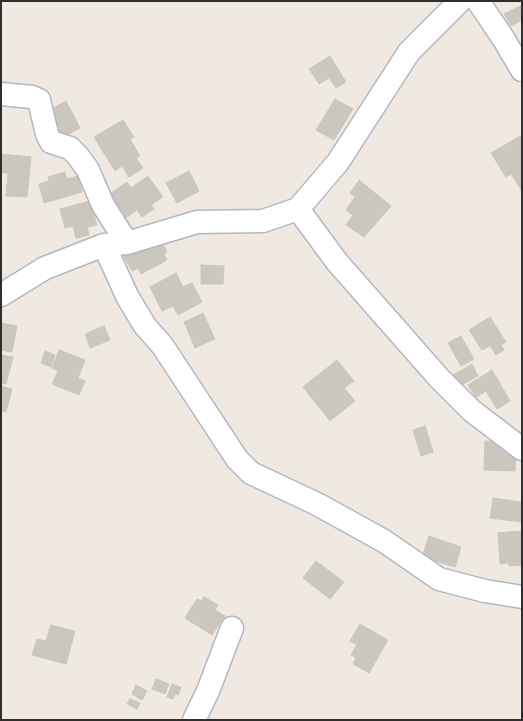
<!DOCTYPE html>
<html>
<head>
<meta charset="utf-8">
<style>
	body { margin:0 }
	#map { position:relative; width:523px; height:721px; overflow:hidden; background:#efe9e1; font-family:"DejaVu Sans",sans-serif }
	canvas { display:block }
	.frame { position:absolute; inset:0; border:2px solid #2e2e2e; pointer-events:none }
</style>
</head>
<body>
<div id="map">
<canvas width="523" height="721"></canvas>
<div class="frame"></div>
</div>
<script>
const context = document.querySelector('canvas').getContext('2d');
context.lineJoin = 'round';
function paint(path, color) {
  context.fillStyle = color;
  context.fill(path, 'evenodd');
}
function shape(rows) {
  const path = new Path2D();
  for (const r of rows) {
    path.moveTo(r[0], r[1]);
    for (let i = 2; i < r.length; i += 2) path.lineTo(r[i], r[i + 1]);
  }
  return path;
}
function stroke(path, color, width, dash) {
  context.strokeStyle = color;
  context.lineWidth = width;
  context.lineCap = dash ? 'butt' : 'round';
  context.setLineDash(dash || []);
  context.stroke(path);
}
const building = shape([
	[522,5,522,20,511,26,504,14,522,5],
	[330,56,346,82,336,88,329,78,319,84,309,69,330,56],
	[335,99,353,109,334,140,316,130,335,99],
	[66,101,80,128,63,137,60,131,54,135,42,114,66,101],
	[123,120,134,137,130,139,140,156,136,158,143,168,129,177,122,166,115,171,94,137,123,120],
	[520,136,522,138,522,191,511,174,506,177,491,153,520,136],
	[1,154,31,157,27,197,6,196,8,173,1,173,1,154],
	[189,171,199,191,177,203,166,183,189,171],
	[65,172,67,179,78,176,82,192,44,203,39,184,49,181,48,177,65,172],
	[148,176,163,197,151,205,154,209,142,217,137,210,124,219,107,196,127,182,131,188,148,176],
	[359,180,391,206,364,237,346,225,353,215,346,210,355,197,350,193,359,180],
	[90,201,97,225,87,227,89,235,76,238,73,226,65,228,60,209,90,201],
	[159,236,167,252,164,254,167,260,141,274,138,268,132,271,123,255,159,236],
	[201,265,224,266,223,284,201,284,201,265],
	[176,273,183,287,192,283,202,302,178,315,173,306,162,311,150,287,176,273],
	[203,313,215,339,195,348,184,322,203,313],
	[490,317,506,342,501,345,504,350,496,355,490,346,482,350,469,330,490,317],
	[1,323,17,326,12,352,1,350,1,323],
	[104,326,110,340,90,348,85,334,104,326],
	[461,336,474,359,461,366,448,343,461,336],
	[59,350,85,360,78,378,85,381,79,395,52,384,58,371,52,368,59,350],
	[45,351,55,355,51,367,41,363,45,351],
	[1,355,13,357,6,384,1,383,1,355],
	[337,360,354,381,344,388,355,401,330,421,303,387,337,360],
	[472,364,478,376,456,388,450,377,472,364],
	[492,370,510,401,497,409,486,391,476,397,468,385,492,370],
	[1,386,12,389,6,412,1,411,1,386],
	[425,426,433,452,421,456,413,430,425,426],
	[485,441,508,442,507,454,516,454,515,471,484,470,485,441],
	[493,498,522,502,522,522,490,518,493,498],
	[522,531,522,565,509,566,509,563,500,564,498,533,522,531],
	[429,536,461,547,455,567,422,557,429,536],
	[316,561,344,582,330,599,303,578,316,561],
	[204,597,218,605,215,610,225,616,212,635,185,618,197,599,201,601,204,597],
	[360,624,388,640,369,673,353,664,356,658,351,655,357,645,350,641,360,624],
	[51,625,75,631,66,664,32,655,37,639,46,641,51,625],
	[156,679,169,684,165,694,152,689,156,679],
	[172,684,181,687,178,695,175,694,173,699,167,697,172,684],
	[136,685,147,691,142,700,132,694,136,685],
	[130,699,140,703,137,709,127,704,130,699]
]);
paint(building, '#cbc7bf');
stroke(building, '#cbc5ba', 1);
const minor = shape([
	[478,1,503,38,522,70],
	[1,94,32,97,39,100,47,134,51,142,70,148,78,156,88,170,103,205,127,243],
	[298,209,337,262,439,378,472,411,522,449],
	[104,245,127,296,145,326,162,345,237,459,251,473,317,504,384,541,439,579,485,591,522,597],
	[1,295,45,268,104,245,127,243,197,222,263,221,298,209,338,162,409,52,460,1],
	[194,720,208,691,232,628]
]);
stroke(minor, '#b4b7c1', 25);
stroke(minor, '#fff', 22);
</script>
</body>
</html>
